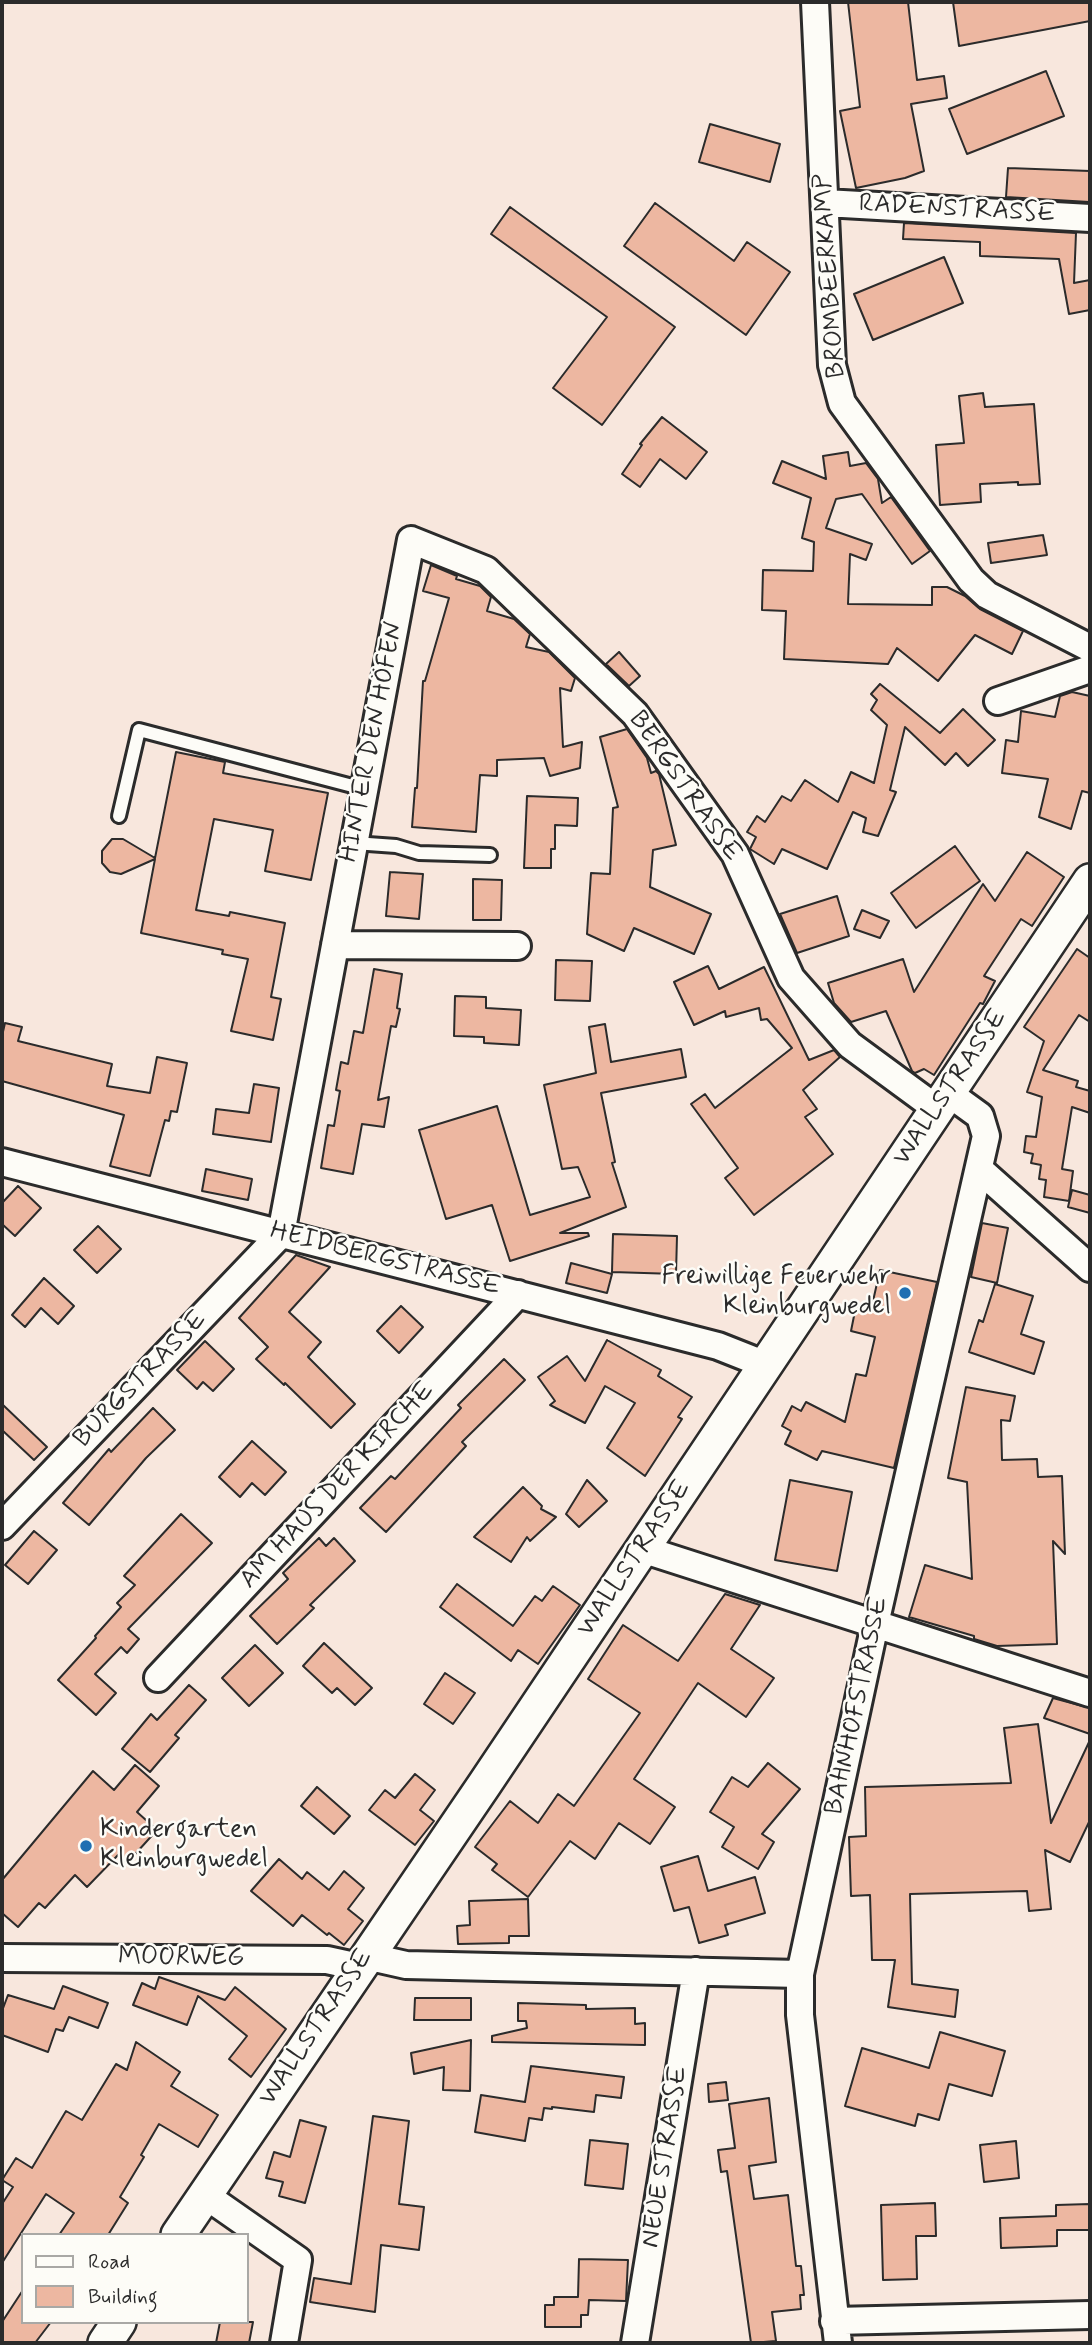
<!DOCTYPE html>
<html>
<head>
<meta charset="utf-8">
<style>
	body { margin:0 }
	#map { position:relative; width:1092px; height:2345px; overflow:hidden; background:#f8e7dd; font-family:Mynerve,sans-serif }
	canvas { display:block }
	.frame { position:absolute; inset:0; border:4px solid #2b2b2b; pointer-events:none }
	.legend { position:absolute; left:21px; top:2233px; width:228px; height:91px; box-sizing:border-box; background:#fdfcf7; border:2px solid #a9a8a5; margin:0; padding:9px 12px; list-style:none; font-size:21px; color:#2b2b2b }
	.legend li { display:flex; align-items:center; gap:14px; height:35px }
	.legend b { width:35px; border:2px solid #a9a8a5 }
</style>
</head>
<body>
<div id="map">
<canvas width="1092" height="2345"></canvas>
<div class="frame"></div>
<ul class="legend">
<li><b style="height:9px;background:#fdfcf7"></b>Road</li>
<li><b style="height:19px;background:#edb7a1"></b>Building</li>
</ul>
</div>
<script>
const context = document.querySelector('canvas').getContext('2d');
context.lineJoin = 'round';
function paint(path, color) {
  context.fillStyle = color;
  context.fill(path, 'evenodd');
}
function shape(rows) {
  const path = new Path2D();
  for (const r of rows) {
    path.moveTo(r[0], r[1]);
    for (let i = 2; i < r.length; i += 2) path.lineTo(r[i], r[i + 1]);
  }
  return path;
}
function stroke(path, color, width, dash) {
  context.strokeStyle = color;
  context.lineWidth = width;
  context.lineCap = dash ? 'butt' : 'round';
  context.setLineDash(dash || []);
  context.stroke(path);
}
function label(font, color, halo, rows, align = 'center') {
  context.font = font + ' Mynerve,sans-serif';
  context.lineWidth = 5;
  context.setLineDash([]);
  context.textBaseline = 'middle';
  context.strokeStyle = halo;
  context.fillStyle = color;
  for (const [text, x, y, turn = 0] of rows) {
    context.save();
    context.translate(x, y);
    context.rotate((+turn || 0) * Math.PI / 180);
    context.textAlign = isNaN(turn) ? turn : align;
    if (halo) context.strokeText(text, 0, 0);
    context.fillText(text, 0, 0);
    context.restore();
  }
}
const building = shape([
	[848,2,908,2,917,80,944,76,947,98,911,104,924,171,905,178,856,188,840,111,860,107,848,2],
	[953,2,1090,2,1090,21,959,46,953,2],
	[1046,71,1064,116,967,154,949,109,1046,71],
	[710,124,780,144,770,182,699,162,710,124],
	[1008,168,1090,171,1089,202,1006,197,1008,168],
	[655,203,734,261,747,242,790,272,746,335,624,246,655,203],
	[510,207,675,327,602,425,553,388,607,317,491,234,510,207],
	[904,223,1076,233,1074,283,1090,280,1090,310,1069,314,1059,259,980,256,980,242,903,239,904,223],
	[944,257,963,303,873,340,854,294,944,257],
	[983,393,985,407,1034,404,1040,484,1018,485,1018,482,980,484,981,502,940,505,936,445,964,443,959,396,983,393],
	[662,417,707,452,686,479,660,459,640,487,622,474,642,445,640,444,662,417],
	[848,452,850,466,866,463,878,479,882,503,891,497,930,551,912,564,862,494,836,499,826,528,872,544,866,560,850,554,848,604,932,605,932,587,947,587,965,596,980,609,1023,631,1012,654,975,635,938,681,897,648,888,664,784,659,786,611,762,610,763,570,813,571,814,542,802,538,811,498,773,483,782,461,826,479,823,456,848,452],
	[1043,535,1047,555,991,563,988,543,1043,535],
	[431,565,457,576,456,579,480,586,491,597,487,611,514,619,530,634,526,647,549,652,575,678,571,691,560,688,563,747,582,742,580,768,550,776,544,758,497,760,497,776,480,775,476,832,412,827,415,788,417,788,423,681,425,681,449,598,423,591,431,565],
	[619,652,640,676,629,686,606,664,619,652],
	[880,684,940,733,963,709,995,740,968,766,956,753,945,765,905,727,890,790,896,792,878,836,863,832,866,818,853,812,827,869,782,849,774,864,750,849,756,837,747,832,757,816,765,822,782,796,791,801,805,780,838,802,851,772,874,783,887,725,871,710,877,700,871,694,880,684],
	[1072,692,1090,696,1090,793,1082,791,1071,829,1039,817,1048,779,1002,773,1006,740,1018,742,1021,711,1055,717,1060,696,1072,692],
	[627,729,647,758,651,773,656,771,659,774,676,845,653,850,650,887,711,914,694,954,634,928,624,951,587,934,591,873,610,874,613,808,618,807,600,737,627,729],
	[176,752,225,762,223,773,328,793,311,880,265,871,273,830,214,819,196,910,229,916,230,912,285,923,271,997,281,999,273,1040,231,1031,248,959,222,954,223,950,141,933,155,859,121,874,110,872,102,863,102,851,112,839,123,839,155,858,176,752],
	[527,796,578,798,577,826,555,825,555,849,551,849,551,868,524,868,527,796],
	[955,846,980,881,916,928,891,893,955,846],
	[1027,852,1064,877,1032,926,1021,919,984,976,995,981,983,1004,980,1003,934,1075,924,1069,915,1073,912,1071,886,1011,851,1022,834,1003,828,983,903,959,914,992,983,884,995,901,1027,852],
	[390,872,423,874,419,919,386,916,390,872],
	[473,879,502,880,501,920,473,920,473,879],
	[837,896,849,936,797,953,780,914,837,896],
	[862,910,889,921,880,938,854,929,862,910],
	[1077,949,1090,958,1090,1022,1079,1015,1043,1070,1078,1081,1076,1087,1090,1091,1090,1113,1072,1107,1062,1169,1073,1171,1069,1201,1044,1197,1046,1180,1039,1179,1041,1165,1031,1163,1033,1154,1024,1152,1026,1136,1036,1137,1042,1097,1027,1092,1044,1041,1024,1027,1077,949],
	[556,960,592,961,590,1001,555,1000,556,960],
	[708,966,719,989,764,967,809,1060,834,1050,840,1057,803,1090,817,1109,805,1117,833,1154,754,1215,725,1178,738,1168,691,1104,705,1094,715,1108,792,1048,767,1019,761,1020,759,1008,726,1017,725,1011,694,1025,674,982,708,966],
	[374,969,402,974,397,1008,400,1009,396,1027,391,1026,378,1100,389,1097,384,1127,362,1124,353,1174,321,1168,328,1125,334,1126,340,1091,336,1090,341,1062,348,1064,354,1031,363,1033,374,969],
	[455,996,486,997,486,1008,521,1010,519,1045,484,1043,484,1037,454,1036,455,996],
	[5,1023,22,1027,18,1041,112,1064,107,1086,150,1093,157,1057,187,1063,177,1112,171,1111,169,1121,165,1120,150,1176,110,1166,124,1115,2,1081,2,1036,5,1023],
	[605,1024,611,1062,681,1049,686,1077,601,1093,615,1162,612,1163,626,1207,560,1233,588,1233,589,1236,510,1261,492,1205,446,1219,419,1130,497,1106,530,1215,590,1197,578,1167,562,1169,544,1085,596,1073,589,1027,605,1024],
	[254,1084,279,1088,271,1142,213,1134,216,1109,249,1113,254,1084],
	[206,1169,252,1179,248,1200,202,1191,206,1169],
	[18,1186,41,1208,15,1236,2,1224,2,1203,18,1186],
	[1072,1190,1090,1195,1090,1213,1068,1207,1072,1190],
	[982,1223,1008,1228,997,1283,971,1277,982,1223],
	[98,1226,121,1249,97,1273,74,1250,98,1226],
	[613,1234,677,1236,676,1274,612,1272,613,1234],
	[296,1255,330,1267,289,1312,321,1342,308,1357,355,1404,331,1428,285,1383,284,1385,256,1359,268,1347,239,1318,296,1255],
	[571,1263,612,1274,607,1293,566,1283,571,1263],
	[880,1270,937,1282,894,1468,822,1451,817,1460,785,1444,791,1431,782,1426,792,1406,801,1411,806,1402,845,1422,856,1374,866,1376,875,1337,851,1331,856,1306,871,1310,880,1270],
	[44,1278,74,1306,58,1324,41,1308,25,1327,12,1315,44,1278],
	[995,1284,1033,1296,1021,1334,1044,1342,1034,1374,969,1352,979,1320,983,1322,995,1284],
	[401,1306,423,1327,399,1353,377,1331,401,1306],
	[607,1340,661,1370,658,1376,692,1397,678,1417,682,1419,645,1476,607,1448,635,1403,605,1386,585,1423,550,1405,555,1401,538,1377,567,1356,585,1381,607,1340],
	[205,1341,234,1369,213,1391,203,1382,197,1389,177,1370,205,1341],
	[504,1359,525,1380,462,1442,466,1446,386,1532,360,1508,391,1476,395,1479,461,1408,458,1405,504,1359],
	[966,1387,1015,1396,1010,1421,1001,1420,1002,1460,1037,1459,1038,1477,1062,1476,1065,1554,1053,1541,1057,1644,997,1646,974,1639,974,1636,909,1617,925,1565,972,1579,967,1482,948,1478,966,1387],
	[2,1404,47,1447,34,1460,2,1430,2,1404],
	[153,1408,175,1430,146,1458,89,1525,63,1503,109,1449,111,1452,153,1408],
	[252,1441,286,1472,265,1495,252,1483,240,1497,219,1477,252,1441],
	[587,1480,607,1501,579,1527,566,1514,587,1480],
	[790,1480,852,1492,837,1571,775,1560,790,1480],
	[523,1487,542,1506,541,1509,556,1517,530,1541,527,1537,511,1562,474,1537,523,1487],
	[181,1514,212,1543,128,1629,139,1639,127,1653,121,1647,95,1674,116,1693,96,1715,58,1680,96,1638,95,1636,121,1607,117,1603,135,1585,124,1576,181,1514],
	[34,1531,57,1550,28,1584,5,1565,34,1531],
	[319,1538,326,1546,334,1538,355,1561,310,1605,314,1608,277,1644,250,1616,288,1579,283,1573,319,1538],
	[457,1584,513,1626,535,1596,542,1601,553,1586,580,1605,538,1664,518,1650,511,1661,440,1607,457,1584],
	[725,1594,760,1605,731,1649,774,1678,746,1717,698,1683,634,1779,675,1807,650,1844,619,1823,595,1859,570,1841,528,1897,492,1870,497,1864,475,1847,510,1801,538,1823,558,1794,574,1806,640,1713,588,1679,623,1625,678,1661,725,1594],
	[324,1643,372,1688,355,1705,337,1688,332,1693,303,1666,324,1643],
	[255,1645,283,1673,249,1706,222,1678,255,1645],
	[445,1673,475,1693,453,1724,424,1704,445,1673],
	[189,1685,206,1700,175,1735,179,1738,150,1772,122,1749,151,1714,157,1720,189,1685],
	[1053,1698,1090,1708,1090,1734,1044,1718,1053,1698],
	[1038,1724,1051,1823,1090,1740,1090,1820,1070,1862,1045,1850,1051,1909,1029,1911,1027,1891,910,1894,912,1984,958,1990,955,2017,888,2007,895,1960,872,1960,870,1895,851,1896,849,1837,866,1836,865,1787,1011,1783,1004,1728,1038,1724],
	[768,1763,800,1789,762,1834,774,1842,758,1869,722,1847,734,1827,710,1812,732,1777,748,1787,768,1763],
	[135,1765,159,1786,137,1812,157,1830,127,1863,118,1855,87,1887,75,1875,45,1908,39,1903,18,1927,2,1913,2,1880,93,1771,114,1790,135,1765],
	[415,1774,435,1790,420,1810,434,1821,415,1845,369,1810,385,1790,395,1798,415,1774],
	[317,1787,350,1816,334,1834,301,1806,317,1787],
	[698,1856,708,1891,755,1877,765,1913,725,1925,728,1935,699,1943,689,1907,674,1911,661,1867,698,1856],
	[279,1859,302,1879,307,1872,329,1890,344,1871,364,1888,348,1909,363,1921,344,1945,329,1933,327,1935,302,1915,293,1926,251,1891,279,1859],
	[528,1899,529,1936,509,1936,509,1943,458,1944,457,1926,470,1925,469,1901,528,1899],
	[159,1977,225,2000,235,1987,286,2029,251,2077,229,2059,247,2036,198,1996,187,2025,133,2005,142,1983,155,1989,159,1977],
	[63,1986,108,2003,98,2028,69,2017,63,2031,56,2029,48,2052,2,2035,2,2011,8,1995,54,2009,63,1986],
	[415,1998,471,1998,471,2020,414,2020,415,1998],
	[518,2003,586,2005,586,2009,635,2008,635,2024,645,2023,645,2045,492,2042,492,2036,527,2028,526,2021,518,2021,518,2003],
	[940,2032,1005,2051,992,2096,949,2084,939,2120,918,2114,915,2126,845,2106,862,2048,929,2068,940,2032],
	[471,2040,470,2091,443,2090,444,2067,414,2074,411,2053,471,2040],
	[136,2042,180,2072,171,2086,218,2115,198,2147,159,2124,141,2155,144,2157,120,2197,128,2203,108,2235,59,2235,74,2213,46,2194,2,2263,2,2204,13,2187,2,2180,16,2158,32,2168,66,2111,82,2120,116,2064,127,2070,136,2042],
	[531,2066,624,2077,621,2098,596,2095,594,2112,552,2107,552,2109,544,2108,542,2120,529,2118,525,2141,475,2132,481,2095,525,2102,531,2066],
	[726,2082,728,2100,709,2102,708,2084,726,2082],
	[769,2098,776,2162,749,2166,754,2199,788,2195,796,2266,801,2266,804,2295,800,2295,801,2309,772,2312,776,2341,751,2343,727,2171,721,2172,718,2150,735,2148,729,2104,769,2098],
	[373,2116,409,2121,399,2204,424,2207,419,2250,381,2245,375,2312,310,2302,314,2278,351,2284,373,2116],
	[300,2120,326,2127,305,2203,279,2196,283,2182,266,2178,274,2152,290,2157,300,2120],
	[590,2140,628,2144,623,2189,585,2185,590,2140],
	[1016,2141,1019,2178,984,2182,980,2145,1016,2141],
	[935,2203,936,2236,916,2236,917,2279,883,2280,881,2205,935,2203],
	[1090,2204,1090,2230,1057,2230,1057,2246,1001,2248,1000,2218,1056,2216,1056,2205,1090,2204],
	[579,2259,628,2260,626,2301,589,2300,588,2315,581,2315,581,2327,545,2327,545,2305,554,2305,554,2297,578,2297,579,2259],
	[23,2290,23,2322,51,2322,35,2343,2,2343,2,2322,23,2290],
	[220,2322,253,2322,249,2343,216,2343,220,2322]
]);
paint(building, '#edb7a1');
stroke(building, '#2b2b2b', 2);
const service = shape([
	[119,816,139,730,364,789],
	[354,843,396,846,419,853,490,855]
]);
const minor = shape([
	[815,2,832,365,842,403,971,580,987,595,1090,648],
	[825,203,1090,218],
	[998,701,1090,669],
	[335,945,517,946],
	[2,1162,718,1346,766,1365],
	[979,1169,1090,1268],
	[281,1234,411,540,486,570,635,714,735,854,791,978,850,1045,937,1109],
	[2,1526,281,1234],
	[642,1549,1090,1693],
	[158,1678,518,1294],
	[366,1956,406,1965,800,1974],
	[2,1958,327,1960,359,1967],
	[205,2195,298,2260,284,2343],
	[834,2321,1090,2315],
	[635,2343,696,1971],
	[838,2343,800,2015,800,1974,875,1624,986,1136,980,1116,947,1092]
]);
const tertiary = shape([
	[178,2235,484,1785,1090,881],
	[105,2343,119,2322]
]);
stroke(service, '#2b2b2b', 18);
stroke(minor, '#2b2b2b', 32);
stroke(tertiary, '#2b2b2b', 38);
stroke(service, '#fdfcf7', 12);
stroke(minor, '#fdfcf7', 26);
stroke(tertiary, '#fdfcf7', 33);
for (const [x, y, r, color] of [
	[905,1293,7,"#1f6fb2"],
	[86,1846,7,"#1f6fb2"]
]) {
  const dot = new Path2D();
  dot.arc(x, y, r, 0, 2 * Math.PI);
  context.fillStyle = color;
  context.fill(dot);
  stroke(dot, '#fdfcf7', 2.5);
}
label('26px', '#2b2b2b', '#fdfcf7', [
	["RADENSTRASSE",957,210,3],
	["BROMBEERKAMP",831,276,-94],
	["HINTER DEN HÖFEN",373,742,-79],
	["BERGSTRASSE",684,787,55],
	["WALLSTRASSE",951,1088,-56],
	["HEIDBERGSTRASSE",385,1260,14],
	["BURGSTRASSE",141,1380,-46],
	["AM HAUS DER KIRCHE",338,1486,-47],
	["WALLSTRASSE",635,1559,-56],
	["BAHNHOFSTRASSE",858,1706,-78],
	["MOORWEG",181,1959],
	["WALLSTRASSE",317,2028,-56],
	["NEUE STRASSE",666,2157,-81]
]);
label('26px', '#2b2b2b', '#fdfcf7', [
	["Freiwillige Feuerwehr",891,1278],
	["Kleinburgwedel",891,1308],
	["Kindergarten",100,1831,"left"],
	["Kleinburgwedel",100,1861,"left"]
], 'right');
</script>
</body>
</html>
